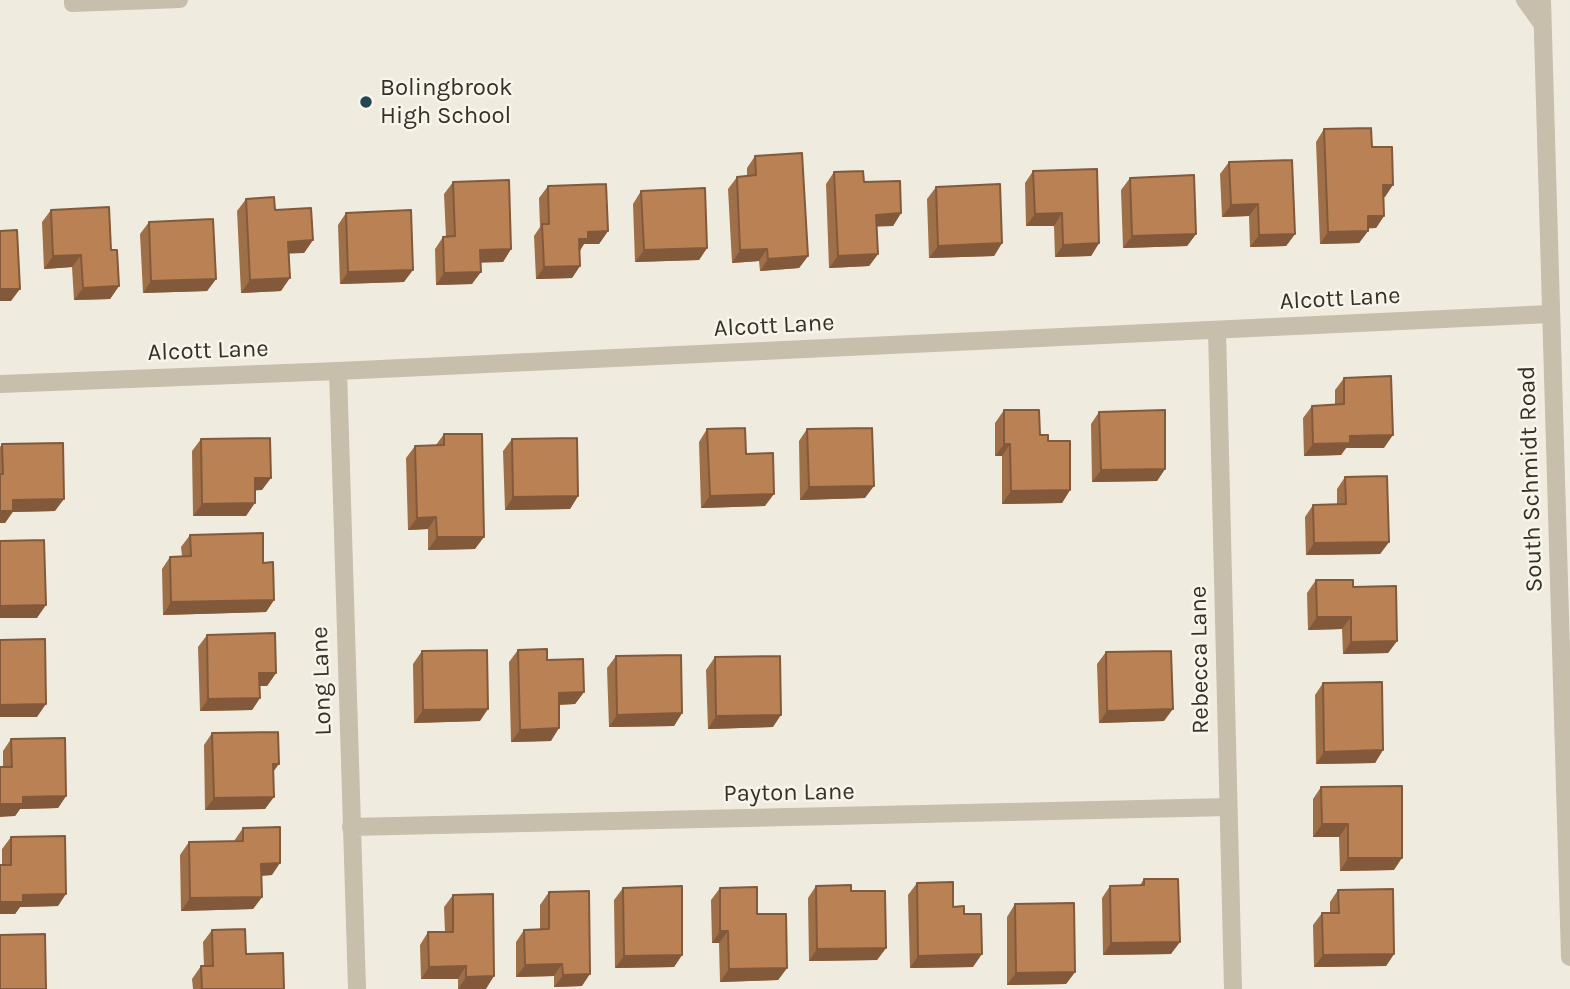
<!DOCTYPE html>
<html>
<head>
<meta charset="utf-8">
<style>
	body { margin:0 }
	canvas { display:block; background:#f0ebdf }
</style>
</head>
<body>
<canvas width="1570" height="989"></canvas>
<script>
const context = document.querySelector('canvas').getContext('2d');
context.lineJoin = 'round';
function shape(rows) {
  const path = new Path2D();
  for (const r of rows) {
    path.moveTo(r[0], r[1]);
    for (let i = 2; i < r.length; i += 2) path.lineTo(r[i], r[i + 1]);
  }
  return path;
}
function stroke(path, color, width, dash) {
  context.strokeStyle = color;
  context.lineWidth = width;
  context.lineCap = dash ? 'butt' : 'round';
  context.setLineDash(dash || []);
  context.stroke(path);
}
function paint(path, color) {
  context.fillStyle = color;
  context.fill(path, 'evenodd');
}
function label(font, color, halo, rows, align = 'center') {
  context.font = font + ' Karla,sans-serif';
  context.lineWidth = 5;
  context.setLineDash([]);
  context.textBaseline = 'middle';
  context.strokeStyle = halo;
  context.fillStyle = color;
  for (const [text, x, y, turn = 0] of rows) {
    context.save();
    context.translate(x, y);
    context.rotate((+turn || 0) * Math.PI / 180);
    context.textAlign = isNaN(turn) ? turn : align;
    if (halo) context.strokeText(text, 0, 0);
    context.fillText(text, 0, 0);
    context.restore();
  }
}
stroke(shape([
	[72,0,72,4,180,0],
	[1524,0,1542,25]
]), '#c7beac', 16);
stroke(shape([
	[1217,330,1233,989],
	[338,371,357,989],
	[0,384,338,371,1550,314],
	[351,827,1228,807]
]), '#c7beac', 18);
stroke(shape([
	[1542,0,1570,957]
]), '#c7beac', 18);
paint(shape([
	[1324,129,1372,147,1385,197,1384,197,1384,216,1376,228,1368,228,1368,231,1359,243,1320,244,1316,142],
	[755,156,808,256,799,268,760,271,759,261,732,263,728,189,737,177,747,176,747,168],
	[1229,162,1295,234,1286,246,1250,247,1249,216,1222,217,1220,174],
	[1033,171,1099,243,1091,256,1055,257,1054,226,1026,226,1025,183],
	[834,172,901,213,893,226,877,226,878,254,869,266,829,268,826,184],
	[1130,178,1196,234,1187,246,1123,248,1121,190],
	[453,182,511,249,503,262,481,262,472,284,436,285,435,249,443,237,446,237,444,194],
	[548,186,608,231,599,244,584,244,580,251,580,266,572,278,536,279,534,236,540,227,539,198],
	[936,187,1002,243,994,256,929,258,927,199],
	[641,191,707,248,699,260,635,262,633,204],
	[246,199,275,210,313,240,304,253,289,253,281,291,241,293,237,211],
	[51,210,111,250,119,286,110,299,74,300,72,267,44,269,42,222],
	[346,213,404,282,340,284,338,225],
	[149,222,216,279,207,291,143,293,140,234],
	[1344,378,1384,448,1346,448,1341,455,1304,456,1303,418,1312,406,1335,405,1335,390],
	[1004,410,1048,441,1070,490,1062,503,1002,504,1002,456,995,456,995,423],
	[1099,412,1165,469,1157,481,1092,482,1091,424],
	[707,429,746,454,765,506,701,508,699,442],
	[807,429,865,498,800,500,799,441],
	[444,434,475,549,428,550,428,529,408,530,406,458,415,446,436,445],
	[201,439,262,490,255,490,246,516,193,516,192,451],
	[512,439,578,496,570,509,505,510,503,451],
	[2,444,55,511,13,512,5,523,0,523,0,447],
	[1345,477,1389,542,1380,554,1306,555,1305,517,1313,505,1337,504,1337,489],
	[190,535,263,563,274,600,266,612,163,615,162,569,170,557,182,556,181,547],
	[1316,580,1353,587,1397,641,1388,653,1343,654,1342,629,1308,630,1307,593],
	[207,635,276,673,267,686,260,686,260,698,252,710,200,711,198,647],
	[518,650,547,660,584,692,575,704,559,705,551,741,511,742,509,662],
	[422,651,480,721,414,723,413,664],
	[1106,652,1164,721,1099,723,1097,664],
	[616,656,682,713,674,726,609,727,607,668],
	[715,657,773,727,708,729,706,670],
	[1323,683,1383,750,1375,763,1316,764,1315,695],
	[212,733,273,771,265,809,205,810,204,745],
	[11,739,66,796,58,808,20,809,15,816,3,767,3,751],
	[1321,787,1394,870,1340,871,1339,837,1313,837,1313,799],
	[243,828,272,875,261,876,262,897,253,909,181,911,180,855,189,842,234,841],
	[11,837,58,906,20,907,15,914,2,865,2,849],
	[1144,879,1171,954,1103,955,1102,898,1110,886,1140,885],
	[917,883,964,914,973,967,910,968,908,895],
	[816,886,851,891,886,948,877,960,809,961,808,898],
	[623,888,682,955,674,967,615,968,614,900],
	[720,888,757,914,787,968,778,980,720,982,719,943,712,943,711,900],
	[1338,890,1394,954,1386,966,1314,967,1313,925,1322,913,1330,913,1330,902],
	[549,892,582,986,554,987,554,976,516,977,516,942,524,930,540,930,540,905],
	[453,895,486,989,458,989,458,979,421,979,420,945,428,932,445,932,444,907],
	[1015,904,1075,972,1066,984,1007,985,1007,917],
	[212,930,246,954,284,989,193,989,192,979,201,966,204,966,203,942]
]), '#9f6f48');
paint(shape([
	[1383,185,1393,185,1385,197,1375,198],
	[1258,204,1249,216,1222,217,1231,205],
	[901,213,893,226,867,227,876,215],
	[1062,213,1054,226,1026,226,1035,214],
	[1368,216,1384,216,1376,228,1359,229],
	[608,231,599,244,584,244,579,251,579,239,588,232],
	[1368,231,1359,243,1320,244,1328,232],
	[1196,234,1187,246,1123,248,1132,236],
	[1295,234,1286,246,1250,247,1259,235],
	[313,240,304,253,280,254,288,242],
	[1002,243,994,256,929,258,938,246],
	[1099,243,1091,256,1055,257,1063,245],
	[707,248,699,260,635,262,644,250],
	[511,249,503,262,472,263,480,250],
	[767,249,759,261,732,263,740,250],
	[878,254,869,266,829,268,838,256],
	[81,255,72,267,44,269,53,256],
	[808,256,799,268,760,271,768,259],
	[580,266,572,278,536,279,544,267],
	[413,270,404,282,340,284,348,272],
	[481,272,472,284,436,285,444,273],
	[290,278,281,291,241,293,250,280],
	[216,279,207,291,143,293,151,281],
	[119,286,110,299,74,300,83,288],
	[0,289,20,289,11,301,0,301],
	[1393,435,1384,448,1346,448,1341,455,1304,456,1313,444,1350,436],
	[1004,444,1010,444,1002,456,995,456],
	[1165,469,1157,481,1092,482,1101,470],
	[255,478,271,478,262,490,246,491],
	[874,486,865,498,800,500,809,487],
	[1070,490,1062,503,1002,504,1011,491],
	[774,494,765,506,701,508,710,496],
	[578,496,570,509,505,510,513,497],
	[64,499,55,511,12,512,5,523,0,523,0,511,13,500],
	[255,503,246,516,193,516,202,504],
	[436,517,428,529,408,530,417,518],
	[437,537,484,537,475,549,428,550],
	[1389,542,1380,554,1306,555,1314,543],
	[274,600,266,612,163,615,171,602],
	[46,605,37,618,0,618,0,606],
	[1317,617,1351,617,1342,629,1308,630],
	[1397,641,1388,653,1343,654,1351,642],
	[259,673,276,673,267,686,251,686],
	[584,692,575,704,550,705,559,693],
	[260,698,252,710,200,711,208,699],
	[46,704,37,717,0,717,0,705],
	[488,709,480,721,414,723,423,710],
	[1173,709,1164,721,1099,723,1107,711],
	[682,713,674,726,609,727,617,715],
	[781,715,773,727,708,729,716,716],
	[559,728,551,741,511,742,520,730],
	[1383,750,1375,763,1316,764,1324,752],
	[273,764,279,764,270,776],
	[66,796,58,808,20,809,15,816,0,817,0,804,23,797],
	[274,797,265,809,205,810,214,798],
	[1322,824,1348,824,1339,837,1313,837],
	[1348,858,1402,858,1394,870,1340,871],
	[280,863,272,875,252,876,261,864],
	[66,894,58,906,20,907,15,914,0,914,0,902,23,895],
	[262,897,253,909,181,911,190,898],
	[720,931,728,931,719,943,712,943],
	[1180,942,1171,954,1103,955,1111,943],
	[886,948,877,960,809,961,817,949],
	[982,954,973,967,910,968,918,956],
	[1394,954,1386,966,1314,967,1323,955],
	[682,955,674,967,615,968,624,956],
	[562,964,554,976,516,977,525,965],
	[466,966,458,979,421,979,429,967],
	[787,968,778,980,720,982,729,969],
	[1075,972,1066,984,1007,985,1016,973],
	[590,974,582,986,554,987,563,975],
	[494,976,486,989,458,989,466,977]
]), '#825a3b');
const building = shape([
	[1371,128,1372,147,1392,147,1393,185,1383,185,1384,216,1368,216,1368,231,1328,232,1324,129,1371,128],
	[802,153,808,256,768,259,767,249,740,250,737,177,756,175,755,156,802,153],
	[1292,160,1295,234,1259,235,1258,204,1231,205,1229,162,1292,160],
	[1097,169,1099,243,1063,245,1062,213,1035,214,1033,171,1097,169],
	[863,171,864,182,900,181,901,213,876,215,878,254,838,256,834,172,863,171],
	[1194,175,1196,234,1132,236,1130,178,1194,175],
	[509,180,511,249,480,250,481,272,444,273,443,237,455,236,453,182,509,180],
	[606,184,608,231,588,232,588,239,579,239,580,266,544,267,542,224,549,224,548,186,606,184],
	[1000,184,1002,243,938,246,936,187,1000,184],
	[705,188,707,248,644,250,641,191,705,188],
	[274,197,275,210,311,208,313,240,288,242,290,278,250,280,246,199,274,197],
	[109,207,111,250,117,250,119,286,83,288,81,255,53,256,51,210,109,207],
	[411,210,413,270,348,272,346,213,411,210],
	[213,219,216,279,151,281,149,222,213,219],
	[17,230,20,289,0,289,0,231,17,230],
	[1391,376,1393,435,1350,436,1350,443,1313,444,1312,406,1344,404,1344,378,1391,376],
	[1004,410,1039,410,1040,435,1048,435,1048,441,1070,441,1070,490,1011,491,1010,444,1004,444,1004,410],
	[1165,410,1165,469,1101,470,1099,412,1165,410],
	[745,428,746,454,773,453,774,494,710,496,707,429,745,428],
	[872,428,874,486,809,487,807,429,872,428],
	[444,434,482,434,484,537,437,537,436,517,417,518,415,446,444,445,444,434],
	[270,438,271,478,255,478,255,503,202,504,201,439,270,438],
	[577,438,578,496,513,497,512,439,577,438],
	[63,443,64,499,13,500,13,511,0,511,0,474,3,474,2,444,63,443],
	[1387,476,1389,542,1314,543,1313,505,1346,504,1345,477,1387,476],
	[263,533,263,563,273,562,274,600,171,602,170,557,191,556,190,535,263,533],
	[44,540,46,605,0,606,0,541,44,540],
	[1316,580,1353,580,1353,587,1396,586,1397,641,1351,642,1351,617,1317,617,1316,580],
	[275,633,276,673,259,673,260,698,208,699,207,635,275,633],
	[45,639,46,704,0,705,0,640,45,639],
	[547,649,547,660,583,659,584,692,559,693,559,728,520,730,518,650,547,649],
	[487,650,488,709,423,710,422,651,487,650],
	[1171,651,1173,709,1107,711,1106,652,1171,651],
	[681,655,682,713,617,715,616,656,681,655],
	[780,656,781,715,716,716,715,657,780,656],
	[1382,682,1383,750,1324,752,1323,683,1382,682],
	[278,732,279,764,273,764,274,797,214,798,212,733,278,732],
	[65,738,66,796,23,797,23,804,0,804,0,767,12,767,11,739,65,738],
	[1402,786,1402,858,1348,858,1348,824,1322,824,1321,787,1402,786],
	[280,827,280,863,261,864,262,897,190,898,189,842,243,841,243,828,280,827],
	[65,836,66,894,23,895,23,902,0,902,0,865,11,865,11,837,65,836],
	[1144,879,1178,879,1180,942,1111,943,1110,886,1144,885,1144,879],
	[953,882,953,907,964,906,964,914,981,914,982,954,918,956,917,883,953,882],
	[851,885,851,891,885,891,886,948,817,949,816,886,851,885],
	[682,886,682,955,624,956,623,888,682,886],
	[757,887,757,914,786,914,787,968,729,969,728,931,720,931,720,888,757,887],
	[1393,889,1394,954,1323,955,1322,913,1339,913,1338,890,1393,889],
	[589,891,590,974,563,975,562,964,525,965,524,930,549,929,549,892,589,891],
	[493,894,494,976,466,977,466,966,429,967,428,932,453,932,453,895,493,894],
	[1074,903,1075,972,1016,973,1015,904,1074,903],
	[245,929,246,954,283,953,284,989,202,989,201,966,213,966,212,930,245,929],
	[45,934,46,989,0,989,0,935,45,934]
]);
paint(building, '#b98154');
stroke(building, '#825a3b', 2);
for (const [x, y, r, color] of [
	[366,102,7,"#244753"]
]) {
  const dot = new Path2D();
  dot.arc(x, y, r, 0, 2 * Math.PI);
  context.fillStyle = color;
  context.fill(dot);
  stroke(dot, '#f8f5eb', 2.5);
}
label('24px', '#36302a', '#f8f5eb', [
	["Bolingbrook",380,88],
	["High School",380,116]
], 'left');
label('24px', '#36302a', '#f8f5eb', [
	["Alcott Lane",1340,299,-3],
	["Alcott Lane",774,326,-3],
	["Alcott Lane",208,351,-2],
	["South Schmidt Road",1531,479,-92],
	["Rebecca Lane",1200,660,-91],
	["Long Lane",322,681,-92],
	["Payton Lane",789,793,-1]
]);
</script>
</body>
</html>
